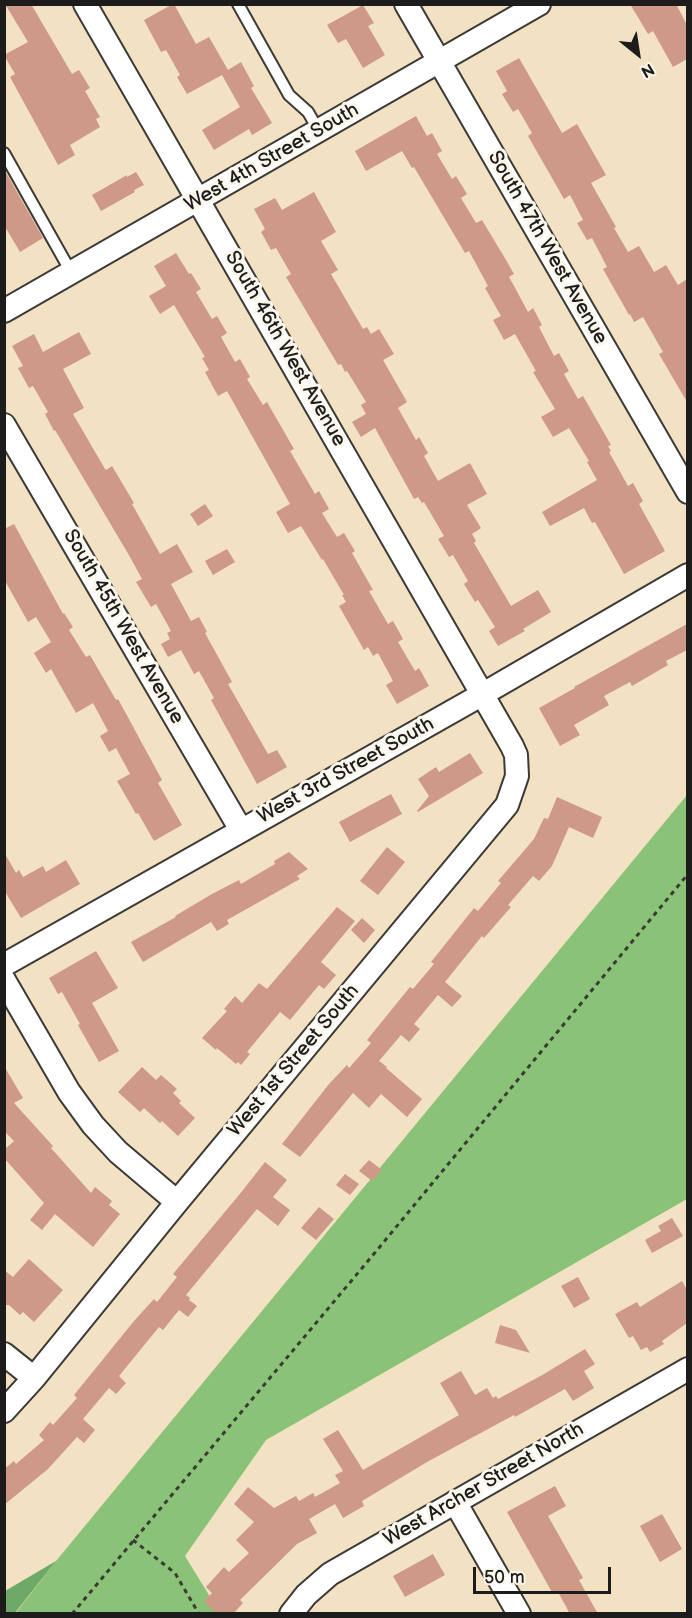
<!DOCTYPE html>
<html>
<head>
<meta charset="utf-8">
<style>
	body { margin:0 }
	#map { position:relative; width:692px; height:1618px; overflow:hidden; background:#f3e1c4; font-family:"Balsamiq Sans",sans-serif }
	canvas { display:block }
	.frame { position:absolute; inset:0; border:6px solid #1c1c1c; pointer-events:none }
	.north { position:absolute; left:608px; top:24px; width:60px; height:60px; -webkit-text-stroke:4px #fbf7ec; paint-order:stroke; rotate:150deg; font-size:16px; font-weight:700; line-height:24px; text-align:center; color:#1c1c1c }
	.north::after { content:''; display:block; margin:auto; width:21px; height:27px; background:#1c1c1c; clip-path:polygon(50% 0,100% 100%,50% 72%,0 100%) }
	.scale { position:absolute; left:473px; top:1567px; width:138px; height:27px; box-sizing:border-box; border:3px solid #1c1c1c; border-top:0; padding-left:8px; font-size:18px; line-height:21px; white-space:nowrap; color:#1c1c1c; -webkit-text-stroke:4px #fbf7ec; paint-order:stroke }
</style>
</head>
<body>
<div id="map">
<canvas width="692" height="1618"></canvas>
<div class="frame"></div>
<div class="north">N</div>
<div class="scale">50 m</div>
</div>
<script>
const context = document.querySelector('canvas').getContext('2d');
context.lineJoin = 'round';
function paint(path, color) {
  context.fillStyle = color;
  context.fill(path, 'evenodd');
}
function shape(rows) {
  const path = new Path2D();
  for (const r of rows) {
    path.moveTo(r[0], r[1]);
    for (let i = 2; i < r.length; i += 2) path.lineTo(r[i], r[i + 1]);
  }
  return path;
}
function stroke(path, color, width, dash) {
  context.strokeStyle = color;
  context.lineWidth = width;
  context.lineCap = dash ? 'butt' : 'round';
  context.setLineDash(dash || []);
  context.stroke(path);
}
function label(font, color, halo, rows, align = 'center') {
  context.font = font + ' "Balsamiq Sans",sans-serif';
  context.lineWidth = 6;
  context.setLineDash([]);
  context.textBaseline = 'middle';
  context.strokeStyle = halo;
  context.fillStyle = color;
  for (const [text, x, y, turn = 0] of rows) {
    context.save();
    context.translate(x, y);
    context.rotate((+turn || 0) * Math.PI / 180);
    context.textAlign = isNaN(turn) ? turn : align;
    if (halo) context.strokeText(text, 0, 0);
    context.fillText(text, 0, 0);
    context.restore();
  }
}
paint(shape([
	[687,795,687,1199,266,1440,185,1556,220,1613,15,1614,56,1561]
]), '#8ac378');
paint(shape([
	[56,1561,15,1613,5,1613,5,1591]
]), '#6fa968');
paint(shape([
	[5,4,31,4,72,74,79,70,90,88,85,91,100,117,96,119,100,127,70,145,75,155,58,165,10,77,15,74,4,55,28,42],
	[173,4,174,4,196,44,209,37,228,70,241,62,254,86,251,88,272,123,252,135,249,129,214,150,202,130,240,107,222,75,187,94,177,77,180,75,166,50,161,52,144,20],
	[630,4,676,4,687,25,687,59,673,67,653,31,648,34],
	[363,5,374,23,368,26,385,55,363,68,346,39,338,43,327,25],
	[519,58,562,133,577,124,606,175,591,183,616,227,614,228,628,252,639,246,654,272,666,265,678,285,687,279,687,402,659,354,663,352,643,317,634,322,630,314,629,315,603,269,607,267,592,238,587,240,577,223,583,220,570,195,564,199,528,136,532,133,518,109,513,112,502,94,507,91,496,71],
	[416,116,427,136,432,133,442,151,437,154,452,179,456,176,467,194,461,198,476,223,482,220,506,260,514,274,509,277,514,286,528,312,533,308,542,325,539,327,554,356,559,353,569,371,564,374,578,399,583,396,611,445,608,446,611,451,609,452,628,486,633,483,643,501,639,504,665,551,624,574,595,522,592,523,584,508,550,526,542,512,597,480,587,462,589,461,569,428,553,437,541,417,555,409,533,372,536,371,515,334,504,340,493,320,501,316,485,288,488,286,469,251,465,253,414,167,412,168,402,151,366,171,355,151],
	[4,169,43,238,20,252,4,225],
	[136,172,144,185,134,190,135,192,101,211,92,195,127,175,127,177],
	[314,192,336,232,321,241,338,270,331,274,363,329,367,327,371,334,379,329,394,354,383,360,407,402,398,408,416,440,419,437,428,453,424,456,438,481,470,463,487,494,467,505,481,528,472,534,476,541,474,543,511,606,538,590,551,612,523,629,525,631,498,646,489,631,495,627,478,600,475,602,464,584,468,581,453,555,449,557,438,539,444,536,424,502,422,503,418,497,414,499,375,428,361,437,352,422,366,414,361,405,366,402,347,371,345,372,341,364,338,365,286,277,291,274,276,248,271,250,261,232,265,229,254,209,275,198,282,210],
	[176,253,189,274,191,273,201,289,196,292,212,319,217,316,227,333,221,337,235,362,240,359,250,377,247,379,263,405,267,402,294,449,290,451,315,494,319,491,329,509,322,513,337,537,344,533,355,551,352,553,373,590,369,591,388,624,393,621,403,639,398,642,415,671,419,668,429,686,397,704,386,685,393,681,378,653,373,656,368,647,364,650,339,606,346,602,342,595,344,595,323,559,322,560,301,526,288,533,276,512,290,504,227,391,218,396,205,372,209,370,202,358,205,357,174,305,160,314,149,296,166,286,154,266],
	[79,332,91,354,63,369,84,408,73,414,105,469,106,470,112,466,134,503,132,504,160,554,177,544,193,572,171,584,191,621,199,617,207,632,205,633,232,682,228,684,268,754,277,750,287,767,257,784,211,700,214,698,199,671,194,674,181,650,168,657,161,644,170,639,167,633,171,631,156,604,151,607,136,582,142,579,130,557,55,430,54,431,45,414,48,412,33,386,29,388,18,368,23,366,12,346,34,334,43,352],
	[205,504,213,516,198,526,190,514],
	[14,524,63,614,64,613,73,627,69,630,86,657,90,655,116,700,118,699,162,780,158,783,182,825,154,841,138,813,136,814,117,781,130,774,116,748,109,752,100,736,108,731,93,703,76,713,51,669,46,673,34,653,51,642,36,617,28,622,4,579,4,529],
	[227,549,235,562,213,575,205,561],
	[687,624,687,650,666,661,668,665,632,686,630,682,604,696,609,705,574,725,580,735,560,746,539,708,575,688,574,687],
	[470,753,483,773,418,812,417,811,429,796,418,779,436,767,439,772],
	[391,794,402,814,350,842,339,822],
	[557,797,602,817,593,838,569,827,552,866,539,881,533,876,508,905,511,907,484,938,482,936,445,982,462,996,452,1007,438,995,414,1024,420,1029,409,1042,401,1035,379,1061,387,1067,386,1068,422,1099,407,1117,381,1094,369,1108,353,1093,300,1157,282,1144,329,1084,347,1065,349,1068,371,1043,367,1040,410,987,413,989,434,964,431,962,474,908,478,911,501,883,498,881,534,839,544,818,548,819],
	[387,847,405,862,378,895,360,881],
	[4,852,16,873,19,870,23,877,43,866,46,872,66,860,80,884,21,918,4,890],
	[289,852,308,869,297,876,300,879,227,920,229,924,217,931,211,922,143,962,131,942,176,917,175,916,212,894,239,880,241,884,275,864,274,861],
	[337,907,355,921,321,962,336,975,324,989,319,985,290,1020,280,1012,247,1052,250,1054,241,1065,238,1062,236,1064,217,1048,216,1050,202,1038,227,1011,224,1009,235,996,242,1003,259,983,267,989],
	[362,918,375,930,364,943,351,930],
	[96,951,118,988,92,1003,119,1051,99,1062,78,1025,80,1024,62,992,58,994,49,978],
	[4,1066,23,1098,14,1103,53,1146,51,1148,91,1193,95,1187,112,1201,109,1205,120,1214,93,1247,55,1214,42,1230,30,1220,44,1203,4,1158,4,1150,14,1141,4,1131],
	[142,1067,156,1080,161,1075,177,1089,173,1093,181,1101,179,1103,195,1118,178,1136,162,1121,160,1123,144,1108,140,1112,118,1092],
	[369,1160,382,1170,372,1181,359,1171],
	[265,1162,287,1180,273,1197,290,1210,278,1226,257,1209,186,1295,190,1298,189,1300,197,1306,188,1317,179,1310,163,1330,159,1327,119,1376,126,1383,116,1394,109,1388,83,1419,95,1430,84,1443,77,1437,48,1469,4,1505,4,1469,14,1461,16,1464,44,1440,39,1435,50,1422,53,1425,77,1398,74,1395,134,1321,154,1299,157,1302,177,1277,173,1274,239,1195],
	[345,1174,359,1184,350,1195,336,1185],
	[319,1207,334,1219,316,1240,301,1228],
	[672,1218,683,1236,652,1253,645,1240,661,1231,658,1226],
	[29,1259,63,1290,34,1322,23,1312,20,1315,9,1305,4,1305,4,1270,13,1277],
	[578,1277,590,1299,574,1308,561,1286],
	[682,1281,687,1290,687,1323,662,1341,664,1344,650,1352,647,1347,641,1350,633,1336,629,1338,615,1314,637,1302,640,1307],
	[500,1325,516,1330,530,1353,495,1343],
	[585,1349,595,1364,584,1371,594,1388,573,1401,565,1389,515,1417,514,1415,427,1462,362,1501,364,1506,343,1518,335,1504,309,1519,317,1533,297,1544,240,1600,243,1603,233,1614,217,1614,204,1601,212,1593,206,1587,224,1567,229,1572,249,1553,236,1540,254,1522,234,1504,248,1487,274,1508,296,1496,299,1501,313,1493,315,1497,340,1483,335,1475,343,1471,323,1439,338,1430,363,1470,459,1415,440,1383,461,1371,475,1395,487,1388,493,1398,496,1396,498,1399,544,1374],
	[555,1486,566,1506,548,1516,583,1578,579,1580,598,1614,570,1614,558,1592,553,1594,507,1512],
	[662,1514,682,1549,660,1562,640,1526],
	[433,1554,445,1575,405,1597,393,1576]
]), '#ce9987');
const lane = shape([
	[238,4,289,95,308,112,319,131],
	[4,153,71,272]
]);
const street = shape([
	[406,4,688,492],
	[4,311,539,4],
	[4,425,241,830],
	[4,965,483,694,688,575],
	[4,980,69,1092,93,1125,118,1152,177,1202],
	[4,1354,34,1378],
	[4,1411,34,1378,177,1202,507,805,517,776,516,755,512,746,85,4],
	[455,1502,519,1614],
	[291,1614,306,1595,330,1574,688,1369]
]);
stroke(lane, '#3c3a35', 14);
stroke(street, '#3c3a35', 26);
stroke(shape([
	[133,1540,175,1573,199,1614],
	[72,1614,373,1255,688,874]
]), '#3c3a35', 3, [4.5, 4.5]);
stroke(lane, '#fff', 10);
stroke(street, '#fff', 22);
label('20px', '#1c1c1c', '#fbf7ec', [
	["West 4th Street South",272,158,-30],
	["South 47th West Avenue",547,248,60],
	["South 46th West Avenue",285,349,60],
	["South 45th West Avenue",123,627,60],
	["West 3rd Street South",346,771,-29],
	["West 1st Street South",294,1061,-50],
	["West Archer Street North",484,1485,-30]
]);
</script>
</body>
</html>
